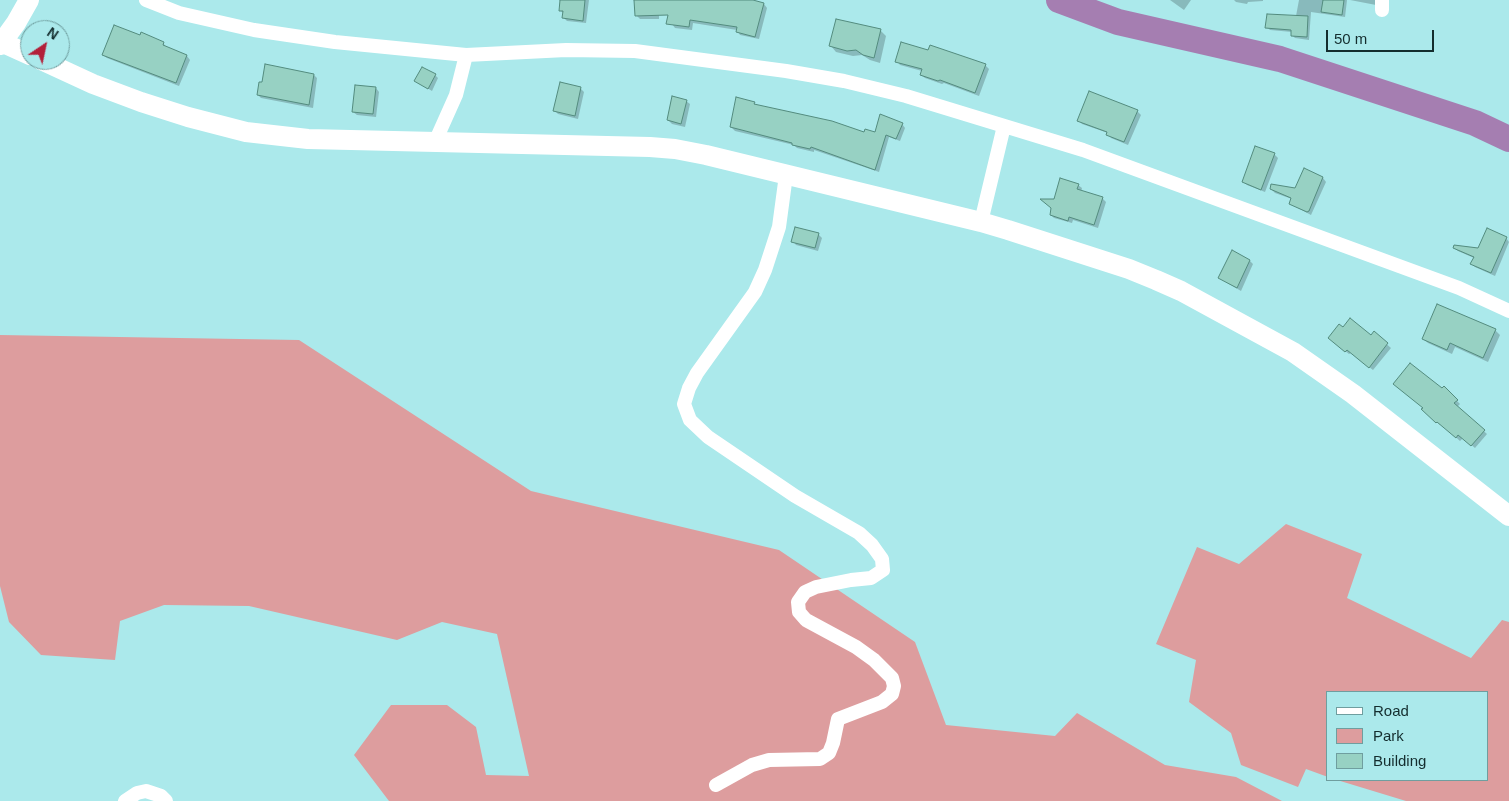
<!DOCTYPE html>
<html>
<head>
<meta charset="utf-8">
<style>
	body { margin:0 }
	#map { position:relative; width:1509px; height:801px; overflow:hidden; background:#abe9eb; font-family:Arial,sans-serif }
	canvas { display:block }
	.legend { position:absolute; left:1326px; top:691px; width:162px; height:90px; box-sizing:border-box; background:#abe9eb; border:1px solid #6f9e9f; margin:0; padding:6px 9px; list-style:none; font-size:15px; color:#142d2e }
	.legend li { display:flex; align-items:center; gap:10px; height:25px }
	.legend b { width:25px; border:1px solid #6f9e9f }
	.north { position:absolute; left:20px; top:20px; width:50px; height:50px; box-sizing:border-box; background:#abe9eb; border:1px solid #6f9e9f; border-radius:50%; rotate:34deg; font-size:14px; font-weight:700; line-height:20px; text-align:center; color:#142d2e }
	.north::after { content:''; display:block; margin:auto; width:18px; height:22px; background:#b3203a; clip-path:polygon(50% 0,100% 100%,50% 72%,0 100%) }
	.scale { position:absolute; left:1326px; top:30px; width:108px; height:22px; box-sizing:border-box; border:2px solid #142d2e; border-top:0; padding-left:6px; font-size:15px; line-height:18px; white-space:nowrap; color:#142d2e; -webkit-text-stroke:4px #abe9eb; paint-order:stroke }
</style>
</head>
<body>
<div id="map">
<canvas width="1509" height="801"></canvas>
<ul class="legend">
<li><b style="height:6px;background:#fff"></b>Road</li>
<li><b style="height:14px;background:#dd9d9e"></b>Park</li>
<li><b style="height:14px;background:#97d1c3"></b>Building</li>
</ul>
<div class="north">N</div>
<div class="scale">50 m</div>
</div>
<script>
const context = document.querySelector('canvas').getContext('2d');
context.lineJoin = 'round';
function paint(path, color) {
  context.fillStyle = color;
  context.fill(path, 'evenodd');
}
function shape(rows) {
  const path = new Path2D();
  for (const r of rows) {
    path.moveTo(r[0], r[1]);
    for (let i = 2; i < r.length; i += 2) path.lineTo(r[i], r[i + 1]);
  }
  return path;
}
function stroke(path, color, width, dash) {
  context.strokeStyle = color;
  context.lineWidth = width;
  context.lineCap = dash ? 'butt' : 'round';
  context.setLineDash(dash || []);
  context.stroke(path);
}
paint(shape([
	[0,335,299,340,531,491,779,550,915,642,946,725,1055,736,1077,713,1165,765,1236,777,1282,801,389,801,354,755,391,705,447,705,476,727,486,775,529,776,497,634,442,622,397,640,249,606,164,605,120,621,115,660,41,655,9,622,0,586],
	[1286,524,1362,554,1347,598,1471,658,1502,620,1509,622,1509,801,1406,801,1337,780,1488,780,1488,692,1328,692,1328,777,1306,769,1298,787,1241,765,1231,733,1189,702,1196,660,1156,644,1197,547,1239,564]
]), '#dd9d9e');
paint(shape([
	[565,0,589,0,586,23,567,21,564,18,564,14,560,10],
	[636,0,659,0,659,19,640,19,636,15],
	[675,0,749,0,764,4,767,8,759,39,740,35,737,30,693,23,692,30,675,28,672,24],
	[1170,0,1191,0,1184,10],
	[1234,0,1263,0,1263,1,1248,2,1247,4,1236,2],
	[1299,0,1347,0,1345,17,1311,12,1309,40,1295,38,1292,35,1292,32,1270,30,1267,27,1296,16],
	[1350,0,1377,0,1376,5],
	[880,30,886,36,880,63,870,60,862,55,853,56,836,52,831,46],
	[163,43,167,48,187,56,190,60,179,86,107,58,103,55],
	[897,61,985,65,989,69,979,96,944,83,942,84,925,78,921,75,922,71,900,65],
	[314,75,317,78,313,108,261,98,258,95],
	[435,75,438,78,432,91,416,81],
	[376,88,379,92,376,117,357,115,353,112],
	[580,88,584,92,578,119,558,114,555,111],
	[686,101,690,104,685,127,672,124,668,120],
	[754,103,757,106,864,133,876,133,902,124,905,128,900,141,889,137,879,172,814,150,814,152,797,148,794,145,735,131,731,127],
	[1137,111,1141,115,1128,145,1111,138,1108,133,1082,124,1079,120],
	[1274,154,1278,158,1265,192,1247,185,1243,181],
	[1305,170,1323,178,1326,182,1311,215,1294,206,1290,203,1292,199,1275,193,1271,189,1295,189],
	[1078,185,1082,188,1081,192,1102,198,1106,202,1098,228,1073,220,1072,223,1054,218,1051,215,1055,200],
	[818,234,822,238,818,251,796,245,793,241],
	[1506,238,1509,242,1495,276,1475,267,1472,264,1474,258,1458,251,1454,248,1479,250],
	[1250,261,1253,264,1241,291,1219,278],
	[1343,328,1371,336,1374,333,1391,348,1373,370,1351,353,1349,354,1333,342],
	[1495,330,1500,335,1488,362,1455,347,1452,354,1428,343,1423,339],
	[1444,388,1460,404,1457,407,1487,434,1475,448,1463,438,1460,441,1441,424,1440,425,1423,409]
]), '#0003');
stroke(shape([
	[1059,0,1118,22,1280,59,1475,123,1509,139]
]), '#a57eb1', 26);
const building = shape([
	[560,0,585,0,583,21,562,18,563,11,559,11,560,0],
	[634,0,753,0,764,3,755,37,736,32,737,27,690,20,689,27,666,24,668,15,635,16,634,0],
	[1323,0,1344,0,1342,15,1321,12,1323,0],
	[1267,14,1308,16,1307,37,1291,36,1291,30,1265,28,1267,14],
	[836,19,881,29,874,58,863,55,856,50,847,51,829,46,836,19],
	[114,25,140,35,141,32,164,42,163,45,187,55,176,83,102,55,114,25],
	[901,42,928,50,930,45,986,64,975,93,940,80,938,81,920,75,922,69,895,62,901,42],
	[265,64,314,74,309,105,257,95,259,82,262,82,265,64],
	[422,67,436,74,428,89,414,81,422,67],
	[560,82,581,87,575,116,553,111,560,82],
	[355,85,376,87,373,114,352,112,355,85],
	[1089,91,1138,110,1124,142,1106,135,1107,132,1077,121,1089,91],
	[672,96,687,100,681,124,667,120,672,96],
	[736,97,755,102,754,104,832,121,864,132,865,129,875,132,880,114,903,123,896,139,886,135,875,170,811,147,810,149,792,145,792,143,730,127,736,97],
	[1255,146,1275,153,1261,190,1242,182,1255,146],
	[1304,168,1323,177,1309,211,1307,212,1289,204,1291,198,1270,189,1271,184,1295,188,1304,168],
	[1060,178,1079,184,1077,189,1103,197,1094,225,1069,217,1068,221,1050,215,1051,208,1040,199,1054,199,1060,178],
	[795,227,819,233,815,248,791,242,795,227],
	[1487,228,1507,237,1491,273,1470,264,1474,257,1453,248,1454,245,1478,248,1487,228],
	[1232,250,1250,260,1237,288,1218,278,1232,250],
	[1437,304,1496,329,1483,358,1450,343,1447,350,1422,339,1437,304],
	[1350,318,1371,335,1374,331,1388,343,1369,368,1347,350,1345,352,1328,338,1339,324,1343,327,1350,318],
	[1410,363,1442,388,1444,386,1458,400,1454,403,1485,430,1471,446,1458,435,1456,438,1437,422,1436,423,1421,409,1423,408,1393,384,1410,363]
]);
paint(building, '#97d1c3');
stroke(building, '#538b7e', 1);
stroke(shape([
	[146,0,179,13,254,30,335,42,466,55,566,50,635,51,786,71,844,81,906,96,1083,150,1459,288,1509,311],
	[1382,0,1382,10],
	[435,142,456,95,466,55],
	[981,222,1004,126],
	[716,785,752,765,769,760,820,759,829,753,833,743,838,719,882,702,892,694,894,686,892,678,874,660,856,647,806,620,799,612,798,602,805,592,816,587,851,580,871,578,883,570,882,559,872,545,859,533,795,496,708,437,690,420,684,404,689,388,697,373,755,292,765,270,779,227,786,175],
	[125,801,137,793,146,791,161,796,166,801]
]), '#fff', 14);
stroke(shape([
	[3,43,30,55],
	[0,45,16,23,29,0],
	[41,60,93,84,141,102,188,117,246,132,308,139,650,147,675,149,706,155,981,222,1008,230,1129,269,1156,280,1181,291,1293,352,1353,394,1509,516]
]), '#fff', 20);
</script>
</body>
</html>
